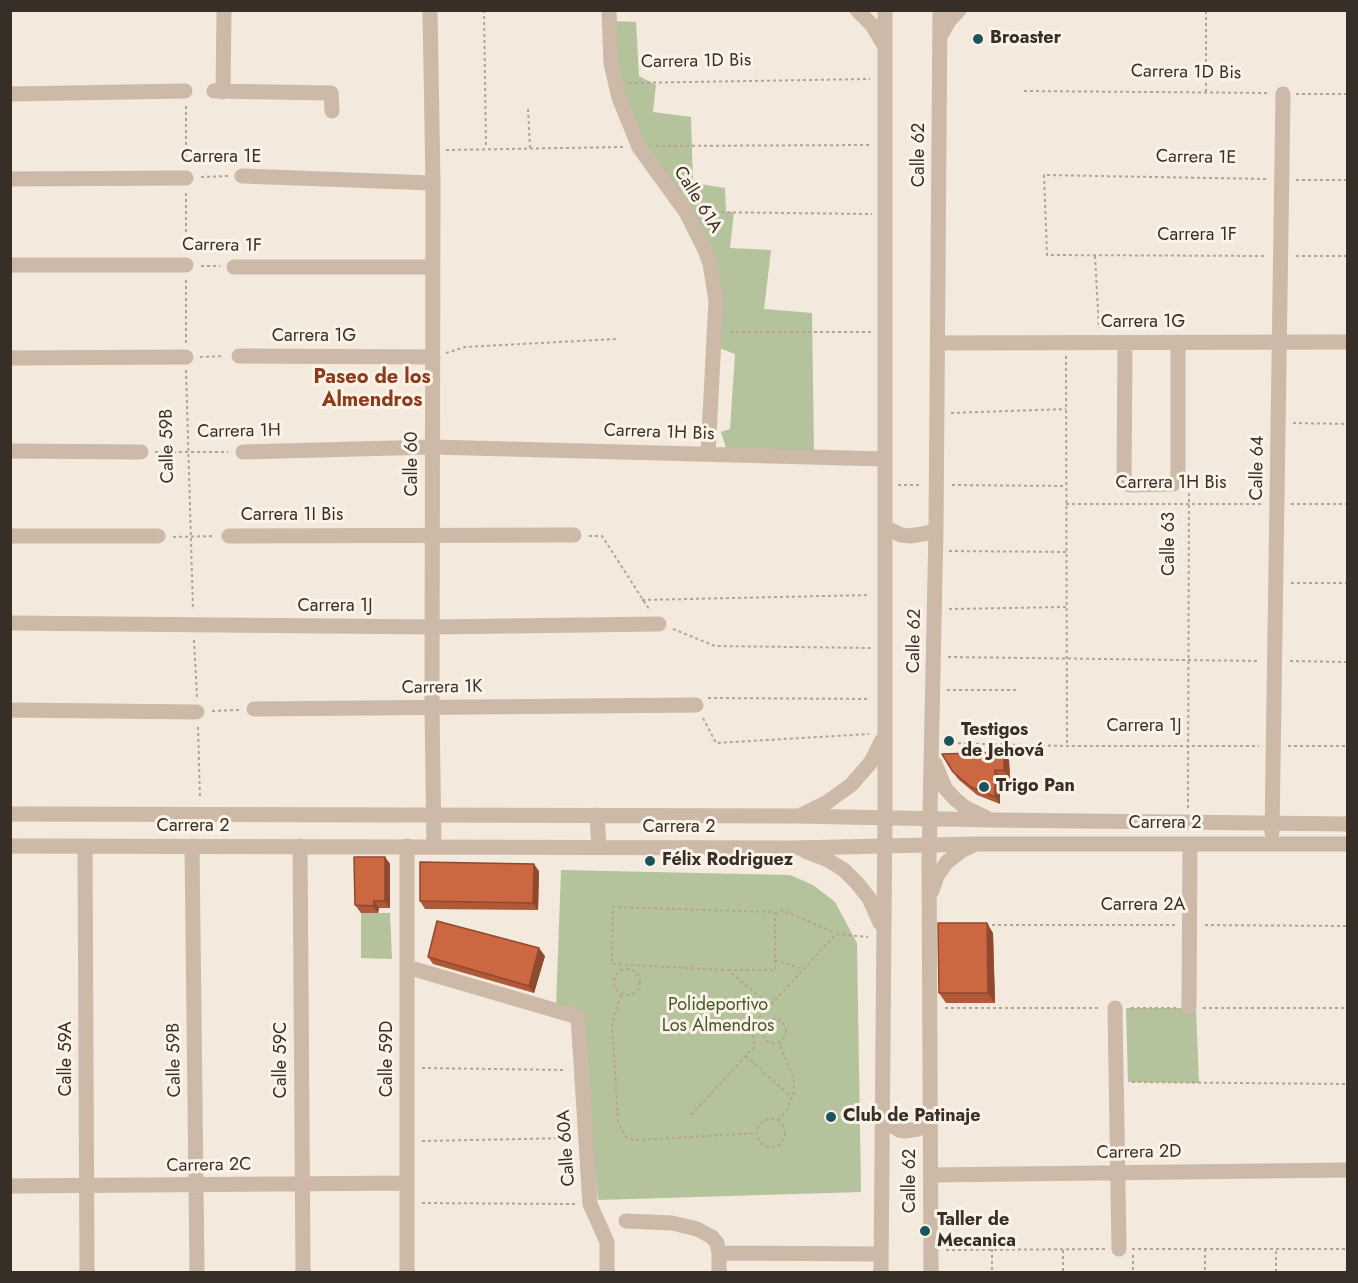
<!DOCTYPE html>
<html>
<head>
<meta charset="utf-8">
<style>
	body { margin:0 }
	#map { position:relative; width:1358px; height:1283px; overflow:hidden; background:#f3e9dc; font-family:Jost,sans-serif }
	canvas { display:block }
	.frame { position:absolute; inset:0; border:12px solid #382e28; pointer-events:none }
</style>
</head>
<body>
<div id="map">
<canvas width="1358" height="1283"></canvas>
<div class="frame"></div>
</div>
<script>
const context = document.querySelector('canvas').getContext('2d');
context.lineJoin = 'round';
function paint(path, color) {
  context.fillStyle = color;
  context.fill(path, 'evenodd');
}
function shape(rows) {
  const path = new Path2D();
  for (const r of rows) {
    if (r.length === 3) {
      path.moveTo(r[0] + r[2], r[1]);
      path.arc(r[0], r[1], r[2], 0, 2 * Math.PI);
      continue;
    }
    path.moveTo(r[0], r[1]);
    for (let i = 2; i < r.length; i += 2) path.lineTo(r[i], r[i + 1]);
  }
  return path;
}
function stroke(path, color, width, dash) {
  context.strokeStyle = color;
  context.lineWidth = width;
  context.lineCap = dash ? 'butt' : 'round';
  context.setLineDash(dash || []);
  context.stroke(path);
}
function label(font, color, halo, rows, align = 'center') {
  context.font = font + ' Jost,sans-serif';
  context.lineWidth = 6;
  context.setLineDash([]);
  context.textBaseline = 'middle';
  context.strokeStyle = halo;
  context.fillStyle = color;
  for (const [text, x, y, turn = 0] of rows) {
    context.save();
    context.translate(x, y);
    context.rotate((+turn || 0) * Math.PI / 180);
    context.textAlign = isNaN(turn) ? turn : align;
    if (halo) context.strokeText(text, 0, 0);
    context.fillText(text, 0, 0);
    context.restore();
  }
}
paint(shape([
	[612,21,636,22,639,76,656,85,653,112,691,117,693,183,725,188,726,212,734,212,730,248,771,250,764,309,812,313,814,455,727,451,721,432,730,429,735,354,714,346,705,250,639,147,615,83],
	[561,870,790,875,813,885,835,902,857,943,861,1192,598,1200,578,1017,556,1007],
	[361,913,390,913,392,959,361,958],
	[1126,1008,1196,1008,1199,1083,1128,1082]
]), '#b4c39b');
stroke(shape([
	[484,10,486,148],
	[629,83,870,79],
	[1024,91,1270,93],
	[1206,92,1206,10],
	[1296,94,1348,94],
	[186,106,186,163],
	[528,109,530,148],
	[656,146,869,145],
	[446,150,623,147],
	[201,177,228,176],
	[1266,179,1044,175,1047,255,1267,256],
	[1296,180,1348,180],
	[703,212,872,214],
	[186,250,186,193],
	[1095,256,1099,328],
	[1296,256,1348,256],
	[201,266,220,266],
	[186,280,186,343],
	[730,332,871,332],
	[446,353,465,347,616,339],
	[1066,356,1067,746],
	[200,357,224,356],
	[186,370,193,610],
	[951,413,1066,409],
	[1293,423,1348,424],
	[155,452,228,452],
	[898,485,922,485],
	[952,485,1066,486],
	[1066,504,1261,504],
	[1291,504,1348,504],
	[589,536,602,536,649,609],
	[173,537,215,536],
	[949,551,1066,552],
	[1291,583,1348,583],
	[642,600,870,595],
	[949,609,1067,607],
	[673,629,715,646,871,648],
	[194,640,197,697],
	[948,657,1260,661],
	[1290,661,1348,662],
	[947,690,1017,690],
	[708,698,870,699],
	[212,711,239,710],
	[703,718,716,743,869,734],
	[198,727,200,799],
	[946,743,1067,746,1259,746],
	[1288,746,1348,746],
	[1188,808,1189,486],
	[775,914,782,910,835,933],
	[986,925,1175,925],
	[1205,925,1348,926],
	[775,960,803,969],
	[627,982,13],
	[728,970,775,970,775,915,774,912,613,907,612,964,728,970,770,1005],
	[621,995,612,1024,618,1122,626,1137,637,1140,757,1133],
	[945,1008,1101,1008],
	[1131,1008,1176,1008],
	[1203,1008,1348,1008],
	[774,1031,12],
	[746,1056,789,1095],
	[422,1068,566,1070],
	[1132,1082,1348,1084],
	[691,1115,755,1046,751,1026,836,934,868,937],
	[771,1133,14],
	[778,1120,787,1109,794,1092,794,1084,793,1076,779,1043],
	[422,1141,572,1138],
	[422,1203,575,1204],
	[992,1249,992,1272],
	[1132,1249,1348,1249],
	[1205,1249,1205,1272],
	[946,1250,1106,1249],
	[1063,1250,1063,1272],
	[1133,1255,1133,1272],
	[1276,1272,1276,1249]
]), '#b8a391', 2, [3, 3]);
stroke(shape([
	[430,10,433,183,432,707,434,847],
	[609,10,611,63,619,98,639,147,686,212,705,250,710,264,716,300,708,454],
	[857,10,872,25,884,45],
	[941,35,949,21,959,10],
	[214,91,331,93,332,111],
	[223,92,224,10],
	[10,94,185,91],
	[242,176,433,183],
	[10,179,186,178],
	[10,265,186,265],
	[234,267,432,267],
	[938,343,1348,342],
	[1125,343,1124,481,1126,484,1131,485,1173,484,1178,477,1178,342],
	[239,356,433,357],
	[10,358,186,357],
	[10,451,141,452],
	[243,452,433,447,885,459],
	[885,527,901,535,910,536,928,533,936,529],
	[10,536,158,536],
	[229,536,574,535],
	[10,623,433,627,659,624],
	[254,709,696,705],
	[10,710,197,712],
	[935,764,945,788,955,799,966,808,987,818],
	[10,814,797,816,992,820,1348,824],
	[803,814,826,803,851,785,871,762,882,740],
	[597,815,599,847],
	[1272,832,1283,94],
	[10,846,794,848,976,844,1348,844],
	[85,846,87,1272],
	[192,846,197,1272],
	[300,846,303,1272],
	[407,846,407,1272],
	[805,851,828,860,844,870,857,883,869,898,880,923],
	[932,891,937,876,947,862,961,851,972,846],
	[407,967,578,1017,590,1204,607,1242,607,1272],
	[1115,1008,1119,1249],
	[1189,1008,1190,844],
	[882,1111,888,1123,899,1130,905,1131,918,1129,928,1120,930,1114],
	[931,1175,1348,1170],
	[10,1186,407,1183],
	[626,1221,672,1223,697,1229,712,1237,717,1243,719,1253],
	[719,1272,719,1253,881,1254],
	[881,1272,885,809,885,10],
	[931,1272,929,859,936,529,940,10]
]), '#ccb9a7', 15);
paint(shape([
	[1009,760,1010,778,1000,778,1000,804,977,795,958,779,953,772],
	[385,857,390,864,390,908,379,908,378,913,361,913,355,905],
	[539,871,538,910,425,909,420,901],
	[993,933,995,1003,946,1003,939,993],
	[545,956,534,993,433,964,428,957]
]), '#af5938');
paint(shape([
	[1004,752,1009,760,1010,778,1004,770],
	[995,770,1000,778,1000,804,995,797],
	[385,857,390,864,390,908,385,901],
	[534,864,539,871,538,910,533,903],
	[374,901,379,908,378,913,373,906],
	[987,923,993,933,995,1003,988,993],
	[539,948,545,956,534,993,529,986]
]), '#8f492e');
const building = shape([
	[1004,752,1004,770,995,770,995,797,971,787,953,772,942,754,1004,752],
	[354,857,385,857,385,901,374,901,373,906,355,905,354,857],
	[420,862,534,864,533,903,420,901,420,862],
	[437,921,539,948,529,986,428,957,437,921],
	[938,923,987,923,988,993,939,993,938,923]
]);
paint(building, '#cc6841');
stroke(building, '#8f492e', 1.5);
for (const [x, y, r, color] of [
	[978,39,6,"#1b555c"],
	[949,741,6,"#1b555c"],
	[984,787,6,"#1b555c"],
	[650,861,6,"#1b555c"],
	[831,1117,6,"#1b555c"],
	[925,1231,6,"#1b555c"]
]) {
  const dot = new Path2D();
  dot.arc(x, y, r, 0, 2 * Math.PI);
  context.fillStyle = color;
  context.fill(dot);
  stroke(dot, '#fbf3e8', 2);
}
label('bold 18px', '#382e28', '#fbf3e8', [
	["Broaster",990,39],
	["Testigos",961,731],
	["de Jehová",961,752],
	["Trigo Pan",996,787],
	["Félix Rodriguez",662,861],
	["Club de Patinaje",843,1117],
	["Taller de",937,1221],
	["Mecanica",937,1242]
], 'left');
label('18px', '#382e28', '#fbf3e8', [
	["Carrera 1D Bis",696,62,-1],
	["Carrera 1D Bis",1186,73,1],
	["Calle 62",920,155,-90],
	["Carrera 1E",221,158],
	["Carrera 1E",1196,158,1],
	["Calle 61A",697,200,58],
	["Carrera 1F",1197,236],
	["Carrera 1F",222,246,1],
	["Carrera 1G",1143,323],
	["Carrera 1G",314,337],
	["Carrera 1H",239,432,-1],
	["Carrera 1H Bis",659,433,2],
	["Calle 59B",168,446,-91],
	["Calle 60",413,464,-90],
	["Calle 64",1258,468,-89],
	["Carrera 1H Bis",1171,484],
	["Carrera 1I Bis",292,516],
	["Calle 63",1170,544,-90],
	["Carrera 1J",335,607],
	["Calle 62",915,641,-89],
	["Carrera 1K",442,688,-1],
	["Carrera 1J",1144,727],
	["Carrera 2",1165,824],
	["Carrera 2",193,827],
	["Carrera 2",679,828],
	["Carrera 2A",1143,906],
	["Calle 59A",67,1059,-90],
	["Calle 59D",388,1059,-90],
	["Calle 59B",175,1060,-91],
	["Calle 59C",282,1060,-90],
	["Calle 60A",567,1148,-94],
	["Carrera 2D",1139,1153,-1],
	["Carrera 2C",209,1166,-1],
	["Calle 62",911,1181,-90]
]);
label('18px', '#45582a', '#fbf3e8', [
	["Polideportivo",718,1006],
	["Los Almendros",718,1027]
]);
label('bold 20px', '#8c3b1c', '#fbf3e8', [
	["Paseo de los",372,378],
	["Almendros",372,401]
]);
</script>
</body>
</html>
